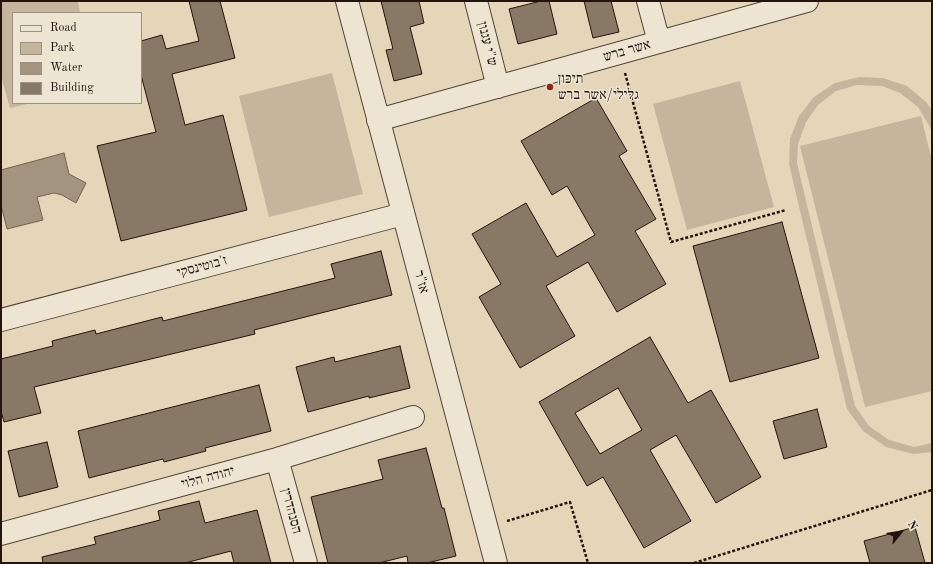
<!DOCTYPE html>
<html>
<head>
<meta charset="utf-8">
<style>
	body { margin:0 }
	#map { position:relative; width:933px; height:564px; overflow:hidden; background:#e5d6b9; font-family:"Old Standard TT",serif }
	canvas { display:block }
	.frame { position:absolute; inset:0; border:2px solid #24140d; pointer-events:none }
	.legend { position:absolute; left:12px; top:12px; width:130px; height:92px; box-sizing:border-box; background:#eee4d2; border:1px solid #9d9183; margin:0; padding:5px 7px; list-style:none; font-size:12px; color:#24140d }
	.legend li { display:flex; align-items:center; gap:8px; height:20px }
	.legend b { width:20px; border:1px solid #9d9183 }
	.north { position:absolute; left:881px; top:512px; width:40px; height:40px; -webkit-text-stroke:3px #eee4d2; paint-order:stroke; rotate:60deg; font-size:11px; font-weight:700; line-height:16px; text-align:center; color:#24140d }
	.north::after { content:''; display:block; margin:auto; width:14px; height:18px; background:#24140d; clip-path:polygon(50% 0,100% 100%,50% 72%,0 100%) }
</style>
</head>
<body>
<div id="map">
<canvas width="933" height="564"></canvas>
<div class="frame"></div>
<ul class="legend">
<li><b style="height:5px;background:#eee4d2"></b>Road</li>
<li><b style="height:11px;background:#c4b59c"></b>Park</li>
<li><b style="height:11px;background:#a3947f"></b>Water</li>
<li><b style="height:11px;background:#887966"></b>Building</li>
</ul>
<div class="north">N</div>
</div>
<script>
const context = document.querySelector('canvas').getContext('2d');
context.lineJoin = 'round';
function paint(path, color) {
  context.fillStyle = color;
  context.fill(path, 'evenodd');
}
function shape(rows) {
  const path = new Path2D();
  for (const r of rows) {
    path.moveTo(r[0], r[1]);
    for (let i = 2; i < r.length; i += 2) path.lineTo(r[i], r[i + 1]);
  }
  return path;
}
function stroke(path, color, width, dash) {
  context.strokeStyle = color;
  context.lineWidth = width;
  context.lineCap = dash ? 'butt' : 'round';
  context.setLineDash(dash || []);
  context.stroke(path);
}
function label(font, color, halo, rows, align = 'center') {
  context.font = font + ' "Old Standard TT","Frank Ruhl Libre",serif';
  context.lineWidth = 3;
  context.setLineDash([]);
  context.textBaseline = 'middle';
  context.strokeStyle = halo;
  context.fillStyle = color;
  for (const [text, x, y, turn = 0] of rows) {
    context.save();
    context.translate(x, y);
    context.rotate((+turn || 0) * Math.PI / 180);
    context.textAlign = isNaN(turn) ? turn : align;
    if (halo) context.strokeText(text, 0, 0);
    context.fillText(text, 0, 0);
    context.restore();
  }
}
paint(shape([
	[1,1,78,1,80,13,13,13,13,103,32,103,10,108,1,76],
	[332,73,363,194,269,217,239,96],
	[859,77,883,78,907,86,926,102,932,110,932,134,930,127,918,107,900,93,882,86,857,85,836,91,818,105,806,122,798,144,797,163,855,406,869,426,889,440,914,447,932,443,932,452,913,454,886,447,863,431,847,409,789,164,790,139,799,116,814,97,835,83],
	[740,81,774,207,687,230,653,104],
	[921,116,932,161,932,391,865,407,800,146]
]), '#c4b59c');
const water = shape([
	[64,153,69,174,86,183,76,203,62,195,54,193,37,197,43,220,7,229,1,205,1,170,64,153]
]);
paint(water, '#a3947f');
stroke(water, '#706151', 1);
const building = shape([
	[189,1,220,1,235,58,172,74,185,125,223,115,247,210,121,241,97,146,156,132,141,75,141,41,162,35,166,49,199,41,189,1],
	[381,1,419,1,424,23,410,27,422,74,394,81,386,50,393,49,381,1],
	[541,1,549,1,557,34,518,44,509,9,541,1],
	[584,1,611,1,619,32,593,38,584,1],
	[596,98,627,151,619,156,656,219,635,231,666,284,617,312,588,262,546,286,575,336,520,368,479,297,501,284,472,234,526,203,557,257,595,235,567,186,552,195,521,141,596,98],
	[782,222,819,358,730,382,693,246,782,222],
	[381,251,392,295,254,330,255,334,34,387,41,413,4,422,1,411,1,359,53,346,52,341,95,330,96,334,162,317,163,321,335,278,331,264,381,251],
	[650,337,688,403,711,390,761,477,716,503,676,435,650,450,691,521,644,548,603,477,587,486,539,402,650,337],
	[618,388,642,430,600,454,575,413,618,388],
	[400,346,410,388,369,398,369,396,308,412,296,367,334,357,335,362,400,346],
	[259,385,271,431,205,448,206,451,164,462,163,459,89,478,78,431,259,385],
	[817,409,827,447,784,459,773,421,817,409],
	[47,442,58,487,19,497,8,451,47,442],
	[426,448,442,508,444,508,456,556,427,563,408,563,407,556,379,563,328,563,311,497,383,479,378,460,426,448],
	[199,501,205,523,257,510,271,563,234,563,231,551,185,563,43,563,42,557,96,544,94,537,160,520,158,511,199,501],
	[915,527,925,563,870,563,864,541,915,527]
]);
paint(building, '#887966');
stroke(building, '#24140d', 1);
const minor = shape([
	[476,1,498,87],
	[648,1,659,42],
	[378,120,807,1],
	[277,459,306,563],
	[1,534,277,459,413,417]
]);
const tertiary = shape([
	[347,1,496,563],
	[1,320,403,214]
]);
stroke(minor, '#544438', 24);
stroke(tertiary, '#544438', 24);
stroke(shape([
	[625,73,671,242,786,210],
	[507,521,570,502,588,563],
	[694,563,932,490]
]), '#24140d', 2.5, [3, 2]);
stroke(minor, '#eee4d2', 22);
stroke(tertiary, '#eee4d2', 22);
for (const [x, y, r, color] of [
	[550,87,4,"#8f2418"]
]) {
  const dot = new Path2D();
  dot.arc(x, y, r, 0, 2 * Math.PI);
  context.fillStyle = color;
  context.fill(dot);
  stroke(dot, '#eee4d2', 1.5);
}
label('14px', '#24140d', '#eee4d2', [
	["ש\"י עגנון",487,44,76],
	["אשר ברש",627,51,-16],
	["ז'בוטינסקי",202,267,-15],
	["אז\"ר",421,282,75],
	["יהודה הלוי",208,478,-15],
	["הסנהדרין",291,511,75]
]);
label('14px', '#24140d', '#eee4d2', [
	["תיכון",558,79],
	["גלילי/אשר ברש",558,95]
], 'left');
</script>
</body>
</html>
